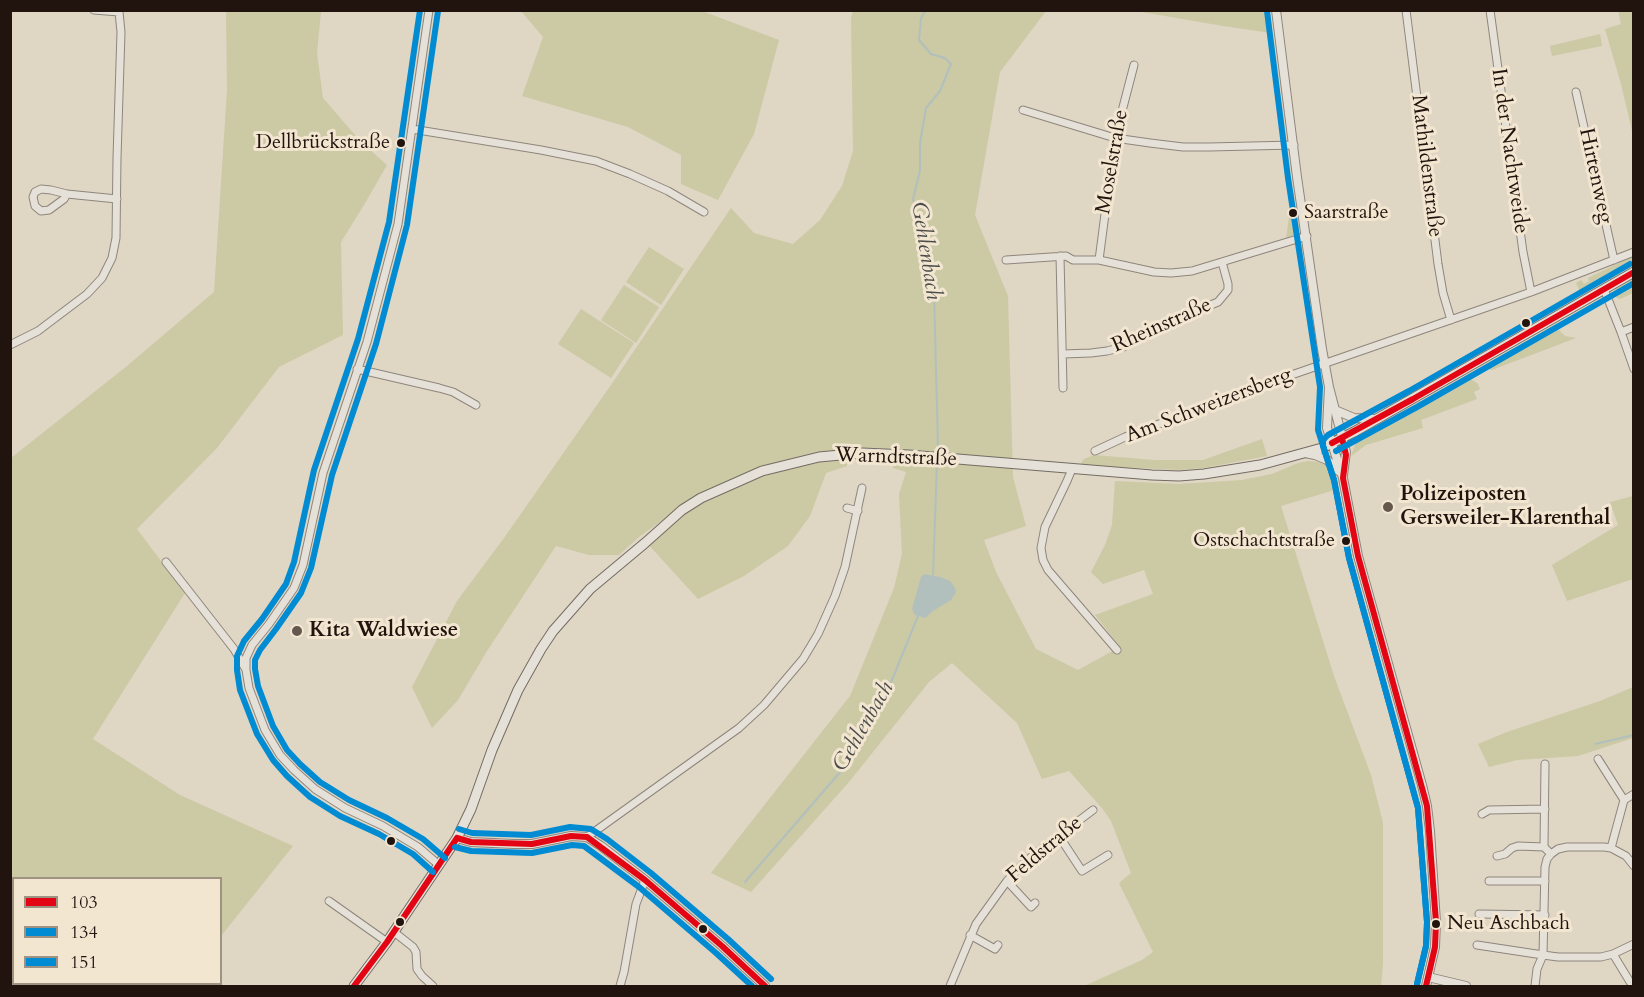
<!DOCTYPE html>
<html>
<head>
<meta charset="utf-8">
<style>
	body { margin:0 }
	#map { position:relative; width:1644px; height:997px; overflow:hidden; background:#dfd6c4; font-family:Cardo,serif }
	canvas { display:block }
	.frame { position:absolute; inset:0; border:12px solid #21130d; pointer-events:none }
	.legend { position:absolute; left:12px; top:877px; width:210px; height:108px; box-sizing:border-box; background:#f2e6d1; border:2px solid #9e9283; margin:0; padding:8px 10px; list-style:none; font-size:18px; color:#21130d }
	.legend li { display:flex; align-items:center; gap:12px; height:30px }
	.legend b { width:30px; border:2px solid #9e9283 }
</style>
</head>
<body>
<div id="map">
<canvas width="1644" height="997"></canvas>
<div class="frame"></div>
<ul class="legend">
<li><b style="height:8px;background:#e30513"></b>103</li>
<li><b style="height:8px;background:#008bd2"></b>134</li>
<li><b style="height:8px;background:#008bd2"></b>151</li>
</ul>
</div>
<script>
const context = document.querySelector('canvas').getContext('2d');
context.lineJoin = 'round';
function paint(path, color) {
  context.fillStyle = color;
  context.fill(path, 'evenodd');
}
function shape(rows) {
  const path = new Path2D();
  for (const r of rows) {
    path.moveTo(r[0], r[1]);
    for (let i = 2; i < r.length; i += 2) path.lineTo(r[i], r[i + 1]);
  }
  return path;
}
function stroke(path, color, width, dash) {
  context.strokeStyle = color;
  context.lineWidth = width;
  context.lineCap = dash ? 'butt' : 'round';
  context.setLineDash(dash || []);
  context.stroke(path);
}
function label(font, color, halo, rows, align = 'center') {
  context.font = font + ' Cardo,serif';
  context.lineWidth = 6;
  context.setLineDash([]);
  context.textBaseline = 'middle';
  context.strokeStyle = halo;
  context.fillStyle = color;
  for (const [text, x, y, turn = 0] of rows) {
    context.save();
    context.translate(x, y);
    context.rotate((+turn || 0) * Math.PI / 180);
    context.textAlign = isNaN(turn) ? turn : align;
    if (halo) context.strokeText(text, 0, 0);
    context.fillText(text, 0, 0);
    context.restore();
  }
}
paint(shape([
	[226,11,321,11,317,53,323,98,361,142,387,165,364,205,341,242,343,335,279,367,217,448,137,529,185,593,93,739,180,795,293,846,221,936,220,878,14,878,14,971,11,973,11,458,127,366,214,292,227,90],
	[521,11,702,11,779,40,754,134,718,200,681,184,681,155,628,127,522,96,543,37],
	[853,11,1046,11,1000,72,975,215,1008,296,1013,477,1026,526,984,540,996,572,1036,649,1078,670,1120,647,1095,615,1153,594,1144,570,1103,584,1091,572,1105,545,1112,525,1115,481,1179,484,1242,480,1272,474,1298,463,1308,461,1318,462,1327,466,1332,471,1335,478,1338,489,1281,506,1334,676,1371,775,1383,823,1383,964,1381,986,1084,986,1142,960,1153,952,1119,883,1131,873,1111,821,1102,808,1069,771,1042,779,1017,723,952,663,929,682,849,782,751,892,711,873,850,696,894,588,902,554,899,494,906,472,893,468,893,449,867,448,817,454,680,508,640,536,619,555,589,555,556,546,487,651,458,700,432,728,412,687,457,601,504,538,613,382,731,208,754,233,793,244,820,220,842,186,853,151,851,17],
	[1136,11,1268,11,1271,33,1223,26],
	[1618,11,1633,11,1633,135,1621,84,1605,29,1621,24],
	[1600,34,1602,46,1552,56,1550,46],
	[1293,190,1299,228,1298,233,1286,238],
	[649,247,684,269,661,305,626,282],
	[1633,256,1633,265,1581,294,1576,283,1581,280,1584,284,1589,281,1588,278],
	[1633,279,1633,293,1620,299,1617,298,1614,293,1616,288],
	[624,285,659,307,636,343,601,320],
	[581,309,634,343,611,378,558,344],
	[1555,326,1565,336,1576,338,1492,370,1488,369,1485,366],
	[1467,376,1478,384,1480,389,1474,392,1477,399,1421,420,1423,428,1366,445,1351,456,1356,442,1362,436,1399,416,1419,409,1435,395],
	[1262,439,1267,456,1204,468,1179,470,1080,465,1084,459,1094,455,1154,460,1203,460],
	[847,457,847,466,826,473,810,516,788,546,744,576,698,599,646,542,684,512,732,486,796,464],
	[1633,496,1633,579,1567,601,1552,565,1618,525,1610,502],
	[1633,687,1633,738,1578,756,1517,760,1489,767,1478,744,1507,732,1600,701]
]), '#ccc9a5');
paint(shape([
	[924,574,940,577,950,581,955,588,956,592,951,600,933,611,925,618,915,615,912,609,921,577]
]), '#b1c0bd');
stroke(shape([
	[926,10,921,18,919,40,931,54,945,58,951,64,940,91,926,108,920,143,920,171,913,199,919,220,927,236,927,251,934,292,938,446],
	[933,575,937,463],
	[1595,744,1634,735],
	[745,882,848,763,885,697,918,616]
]), '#b1c0bd', 2);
const minor = shape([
	[429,10,398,224,367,342,323,473,303,565,294,588,269,624,252,645,246,658,246,670,249,688,265,730,280,755,294,770,315,789,345,808,383,826,418,847,439,865],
	[1406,10,1438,264,1443,293,1451,320],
	[1490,10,1523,252,1531,292],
	[1576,92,1614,260],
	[1023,110,1115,138,1150,143,1183,147,1209,147,1294,145],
	[412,129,541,150,596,161,630,174,668,191,704,212],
	[67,194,64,199,49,210,41,211,35,206,33,197,35,192,41,189,51,190,67,194,117,199],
	[1060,256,1063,388],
	[1006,260,1066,256,1073,260,1099,260,1154,272,1171,273,1192,271,1307,236],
	[1099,260,1115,138,1134,65],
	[1604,289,1621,332,1634,369],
	[1621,332,1634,327],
	[10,345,38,331,87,294,102,278,112,258,116,238,117,158,121,32,119,12,94,10],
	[1063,354,1091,353,1107,351,1123,347,1167,323,1218,302,1228,290,1228,284,1222,262],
	[357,369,439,388,453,392,476,405],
	[1095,451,1125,437,1251,389,1531,292,1634,252],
	[1072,469,1067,481,1045,527,1041,548,1043,560,1048,570,1117,650],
	[847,508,858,511],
	[166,562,234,649,245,668],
	[1598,759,1624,800],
	[1545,764,1544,847,1551,854],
	[1482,814,1489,810,1545,809],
	[1059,836,1082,871,1108,855],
	[587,837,739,728,764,705,803,659,818,634,835,596,845,567,862,488],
	[1611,848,1624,800,1634,794],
	[1497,856,1505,854,1512,848,1518,846,1544,847],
	[1634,866,1626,856,1611,848,1604,847,1567,847,1558,849,1551,854,1547,859,1545,867,1543,955,1558,957,1601,957,1613,954,1634,944],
	[1007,881,1031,907,1035,903],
	[1489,881,1545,881],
	[329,901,387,942],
	[1479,914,1545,915],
	[394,932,413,947,416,952,417,969,422,976,433,986],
	[970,935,995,949,998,945],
	[1477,945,1543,955,1537,969,1535,986],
	[1613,954,1630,982,1634,984],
	[620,986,624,972,636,904,645,880],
	[950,986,976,924,1007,881,1021,866,1036,853,1093,810]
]);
const tertiary = shape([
	[1276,10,1297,177,1322,349,1329,387,1346,452,1343,475],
	[1329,387,1327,428,1343,478,1358,556,1422,785,1427,806,1430,831,1436,922,1435,947,1426,986],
	[1335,410,1354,418,1377,419],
	[1305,453,1315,455,1327,460,1340,472],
	[457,838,471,842,514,844,532,844,571,836,587,837,601,846,645,880,722,946,765,986],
	[1428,977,1466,986]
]);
const secondary = shape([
	[354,986,387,942,457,838,471,809,492,750,518,690,541,649,553,631,590,589,645,543,682,510,701,498,762,471,819,457,862,453,909,455,1152,475,1179,476,1204,474,1260,465,1322,448,1354,432,1634,272]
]);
stroke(minor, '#8e867c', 9);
stroke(tertiary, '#8e867c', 10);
stroke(secondary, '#736c63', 11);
stroke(minor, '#e6e1d8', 7);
stroke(tertiary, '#e6e1d8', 8);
stroke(secondary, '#e6e1d8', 9);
stroke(shape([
	[1342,438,1346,455,1343,478,1358,556,1427,806,1436,922,1435,947,1426,986],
	[1332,443,1413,399,1634,272],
	[457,838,471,842,532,844,571,836,587,837,645,880,722,946,765,986],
	[354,986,387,942,457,838]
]), '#e30513', 6);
stroke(shape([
	[420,10,389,222,358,339,314,470,294,562,286,584,262,619,244,641,237,656,237,670,240,690,257,734,273,760,287,776,310,797,340,816,379,834,413,854,433,872],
	[1267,11,1288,178,1320,387,1318,430,1334,480,1349,558,1418,808,1427,922,1426,946,1417,984],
	[1336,451,1417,407,1634,283],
	[455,847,471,851,532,853,572,845,584,846,639,887,716,953,752,986]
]), '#008bd2', 6);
stroke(shape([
	[438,11,407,225,376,344,332,475,311,568,301,593,276,629,260,650,255,660,255,669,258,686,273,726,287,750,300,764,320,782,349,800,387,818,423,839,445,858],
	[459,829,472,833,531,835,570,827,591,829,607,839,651,873,728,939,771,979],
	[1417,984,1426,946,1427,922,1418,808,1349,558,1334,480,1323,446,1323,440,1328,435,1409,391,1630,264]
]), '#008bd2', 6);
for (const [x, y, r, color] of [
	[401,143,5,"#21130d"],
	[1293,213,5,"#21130d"],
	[1526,323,5,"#21130d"],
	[1388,507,6,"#64574d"],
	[1346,541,5,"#21130d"],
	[297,631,6,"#64574d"],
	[391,841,5,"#21130d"],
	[400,922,5,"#21130d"],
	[1436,924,5,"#21130d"],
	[703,929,5,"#21130d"]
]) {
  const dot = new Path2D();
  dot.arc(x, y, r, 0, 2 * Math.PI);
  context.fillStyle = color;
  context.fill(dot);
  stroke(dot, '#f2e6d1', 2);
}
label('20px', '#21130d', '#f2e6d1', [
	["Dellbrückstraße",390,143],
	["Saarstraße",1304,213,"left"],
	["Ostschachtstraße",1335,541],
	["Neu Aschbach",1447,924,"left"]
], 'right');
label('21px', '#21130d', '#f2e6d1', [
	["In der Nachtweide",1509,151,82],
	["Moselstraße",1113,162,-80],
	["Mathildenstraße",1426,166,83],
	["Hirtenweg",1595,176,78],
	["Rheinstraße",1162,326,-24],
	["Am Schweizersberg",1209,406,-21],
	["Warndtstraße",896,458,2],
	["Feldstraße",1045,850,-40]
]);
label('bold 21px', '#21130d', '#f2e6d1', [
	["Polizeiposten",1400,495],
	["Gersweiler-Klarenthal",1400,519],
	["Kita Waldwiese",309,631]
], 'left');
label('italic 22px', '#4c4c4a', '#f2e6d1', [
	["Gehlenbach",925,251,81],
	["Gehlenbach",864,727,-60]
]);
</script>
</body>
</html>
